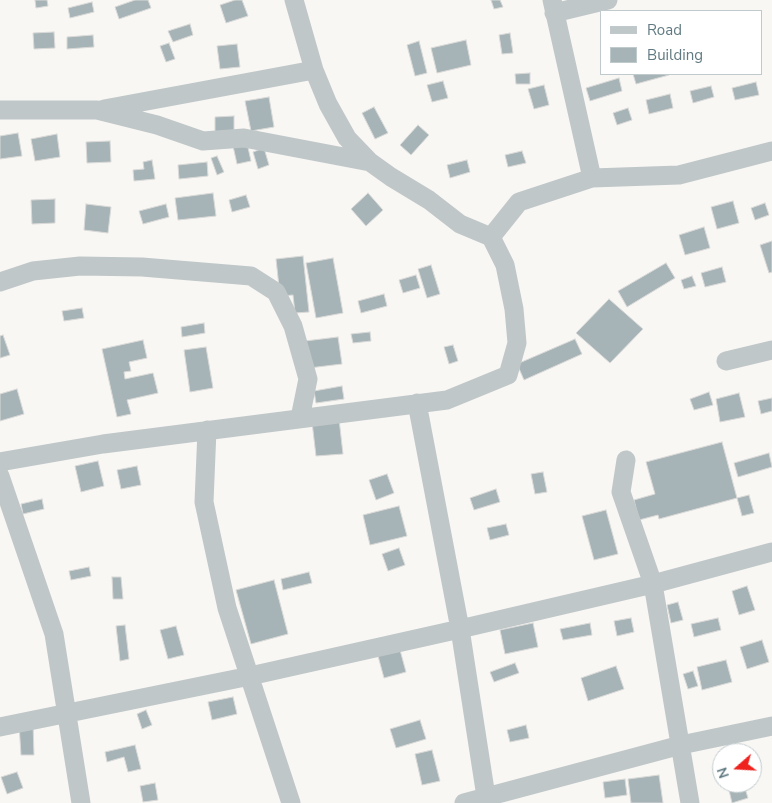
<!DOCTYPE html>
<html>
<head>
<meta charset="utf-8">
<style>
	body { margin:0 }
	#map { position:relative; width:772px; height:803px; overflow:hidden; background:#f8f7f4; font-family:"Nunito Sans",sans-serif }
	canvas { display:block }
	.legend { position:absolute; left:600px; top:10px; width:162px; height:65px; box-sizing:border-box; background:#fff; border:1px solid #c0cacd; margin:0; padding:6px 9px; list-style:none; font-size:15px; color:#617a82 }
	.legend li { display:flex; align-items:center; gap:10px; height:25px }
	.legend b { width:25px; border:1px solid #c0cacd }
	.north { position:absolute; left:712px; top:743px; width:50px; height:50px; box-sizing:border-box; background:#fff; border:1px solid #c0cacd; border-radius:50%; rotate:251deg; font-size:14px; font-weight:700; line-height:20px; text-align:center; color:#617a82 }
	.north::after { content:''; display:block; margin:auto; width:18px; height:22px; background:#ef221e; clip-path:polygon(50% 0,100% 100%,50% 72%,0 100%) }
</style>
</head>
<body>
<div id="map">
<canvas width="772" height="803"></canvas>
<ul class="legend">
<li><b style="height:6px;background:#c0c7c9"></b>Road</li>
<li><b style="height:14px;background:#a7b4b7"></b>Building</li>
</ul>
<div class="north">N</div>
</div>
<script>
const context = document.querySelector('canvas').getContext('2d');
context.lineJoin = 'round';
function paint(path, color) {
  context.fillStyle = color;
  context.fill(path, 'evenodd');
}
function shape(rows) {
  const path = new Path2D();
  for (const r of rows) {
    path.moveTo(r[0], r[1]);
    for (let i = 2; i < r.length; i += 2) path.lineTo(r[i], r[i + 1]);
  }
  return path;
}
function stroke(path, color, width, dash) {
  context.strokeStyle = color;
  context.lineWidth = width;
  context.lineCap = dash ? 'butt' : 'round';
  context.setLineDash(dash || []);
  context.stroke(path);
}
const building = shape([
	[35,0,47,0,48,6,36,8,35,0],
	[135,0,148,0,151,8,119,19,115,7,135,0],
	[235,0,242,0,248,16,226,23,220,5,235,0],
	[491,0,500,0,503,7,494,9,491,0],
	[92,2,94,12,70,18,68,8,92,2],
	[190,24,193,35,173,42,168,31,190,24],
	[54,32,55,48,34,49,33,33,54,32],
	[510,33,513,53,502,54,499,35,510,33],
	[93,35,94,47,67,49,67,37,93,35],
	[466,40,471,65,437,73,431,48,466,40],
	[419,41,427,73,415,76,407,45,419,41],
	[169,43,175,59,166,62,160,46,169,43],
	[237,44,240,67,220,69,217,46,237,44],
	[530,73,530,84,516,84,515,74,530,73],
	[633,74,669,74,669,75,636,84,633,74],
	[619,78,622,91,590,101,586,88,619,78],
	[443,81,448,98,432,102,427,85,443,81],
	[756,82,759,95,735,100,732,88,756,82],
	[544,85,549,105,534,109,528,89,544,85],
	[711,86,714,97,693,103,690,91,711,86],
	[670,94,673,108,649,114,646,100,670,94],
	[269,97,274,127,251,131,245,101,269,97],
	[374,107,388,133,375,139,362,113,374,107],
	[628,108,632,120,617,125,613,113,628,108],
	[234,116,234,136,215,136,215,117,234,116],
	[418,125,429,135,411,155,400,145,418,125],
	[18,133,22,156,0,159,0,136,18,133],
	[57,134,60,157,35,161,31,139,57,134],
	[110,141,111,162,87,163,86,142,110,141],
	[247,143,251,161,237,164,233,146,247,143],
	[264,148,269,165,258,169,253,152,264,148],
	[522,151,526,163,508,167,505,155,522,151],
	[217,156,224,172,217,175,211,158,217,156],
	[152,160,155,179,134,181,133,170,144,169,143,162,152,160],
	[467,160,470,172,450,178,447,165,467,160],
	[207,162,208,176,179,179,178,165,207,162],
	[213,193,216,216,178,220,175,198,213,193],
	[368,193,383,210,366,226,351,209,368,193],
	[246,195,250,207,232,212,229,200,246,195],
	[55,199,55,223,32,224,31,200,55,199],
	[733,201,739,223,717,229,711,207,733,201],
	[765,203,769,215,755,220,751,208,765,203],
	[86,204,111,207,108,233,84,230,86,204],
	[166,204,169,217,143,224,139,211,166,204],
	[704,227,710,248,685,255,679,235,704,227],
	[772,241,772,272,769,273,760,245,772,241],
	[303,256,309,312,295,313,293,295,280,296,276,259,303,256],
	[333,258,343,313,316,318,306,263,333,258],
	[666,263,675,278,627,307,618,291,666,263],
	[431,265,440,294,427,298,418,269,431,265],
	[722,267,726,282,705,287,701,273,722,267],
	[416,275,420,288,403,293,399,280,416,275],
	[692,276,696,286,684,289,681,280,692,276],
	[384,294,387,306,361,313,358,301,384,294],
	[609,299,643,329,610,363,576,333,609,299],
	[82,308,84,318,64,321,62,311,82,308],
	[204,323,205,333,182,337,181,327,204,323],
	[370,332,371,341,353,343,351,334,370,332],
	[3,335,10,355,0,358,0,336,3,335],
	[338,337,342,364,309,368,305,341,338,337],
	[575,339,582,354,524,380,517,364,575,339],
	[143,340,147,358,129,362,131,371,124,372,125,379,153,373,158,393,127,400,131,414,117,417,102,349,143,340],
	[453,345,458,361,449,364,444,347,453,345],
	[206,347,213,388,190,392,184,350,206,347],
	[342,386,344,399,316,403,314,391,342,386],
	[17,389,24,414,0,421,0,394,17,389],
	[709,392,713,405,694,410,690,399,709,392],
	[739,393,745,417,720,422,716,399,739,393],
	[772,398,772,411,761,414,758,401,772,398],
	[339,419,343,454,316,456,312,422,339,419],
	[722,442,737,498,659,519,658,515,639,520,634,500,655,494,646,462,722,442],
	[769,453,772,467,738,477,734,463,769,453],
	[98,461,104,486,81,492,75,466,98,461],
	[137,466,141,485,121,489,117,470,137,466],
	[543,472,547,492,535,494,531,474,543,472],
	[387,474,394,493,376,500,369,480,387,474],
	[496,489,500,502,474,510,470,498,496,489],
	[749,495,754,513,742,516,737,498,749,495],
	[42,499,44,509,23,514,21,504,42,499],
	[399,506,407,536,370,545,363,515,399,506],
	[606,510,618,554,594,560,582,516,606,510],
	[506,524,509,535,490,540,487,528,506,524],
	[399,548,405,565,388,571,382,554,399,548],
	[89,567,91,576,71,580,69,571,89,567],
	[309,572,312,583,283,590,281,579,309,572],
	[112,577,121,577,123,599,113,599,112,577],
	[274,580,288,634,251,644,236,590,274,580],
	[747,586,755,610,739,615,732,591,747,586],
	[678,602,683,620,671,623,667,605,678,602],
	[631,618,634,632,617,636,614,621,631,618],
	[718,618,721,630,694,637,691,624,718,618],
	[533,623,538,647,505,654,500,630,533,623],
	[590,623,592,635,563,640,560,629,590,623],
	[125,625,129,659,120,661,116,626,125,625],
	[176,626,184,655,168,659,160,630,176,626],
	[762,640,769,662,747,669,740,647,762,640],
	[400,650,406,672,384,678,378,656,400,650],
	[726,660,732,682,702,690,697,667,726,660],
	[515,663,519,673,494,682,490,672,515,663],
	[616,666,624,689,588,701,581,678,616,666],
	[693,671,698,686,688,689,683,674,693,671],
	[233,697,237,714,212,720,208,702,233,697],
	[146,710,152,725,142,729,137,714,146,710],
	[420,720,426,739,396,748,390,729,420,720],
	[33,723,34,755,21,755,19,724,33,723],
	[526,725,529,738,510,742,507,730,526,725],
	[135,745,141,769,128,772,124,757,107,762,105,752,135,745],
	[432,750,440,781,422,785,415,754,432,750],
	[17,772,23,788,7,794,1,777,17,772],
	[659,775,663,803,631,803,628,779,659,775],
	[625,779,627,795,605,798,603,782,625,779],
	[155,783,158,800,143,802,140,786,155,783],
	[744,785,748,798,732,803,729,790,744,785]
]);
paint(building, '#a7b4b7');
stroke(building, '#d9d9d7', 1);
stroke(shape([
	[552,0,592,178],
	[554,13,608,0],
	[104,109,314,70],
	[0,110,97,110,157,125,203,141,244,138,370,162],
	[491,237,519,202,592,178,679,175,772,151],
	[0,282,33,271,80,266,142,267,251,276,276,292,293,326,308,379,300,418],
	[726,361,772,350],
	[417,403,460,629,487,803],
	[207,430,204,502,227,608,291,803],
	[626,460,621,492,653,584,690,803],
	[0,462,103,444,447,400,508,375,517,343,514,309,505,265,491,237,460,224,429,200,391,177,370,162,347,138,328,104,314,70,294,0],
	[0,476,54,634,81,803],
	[0,727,250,676,460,629,653,584,772,552],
	[464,803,681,745,772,726]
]), '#c0c7c9', 19);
</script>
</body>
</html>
